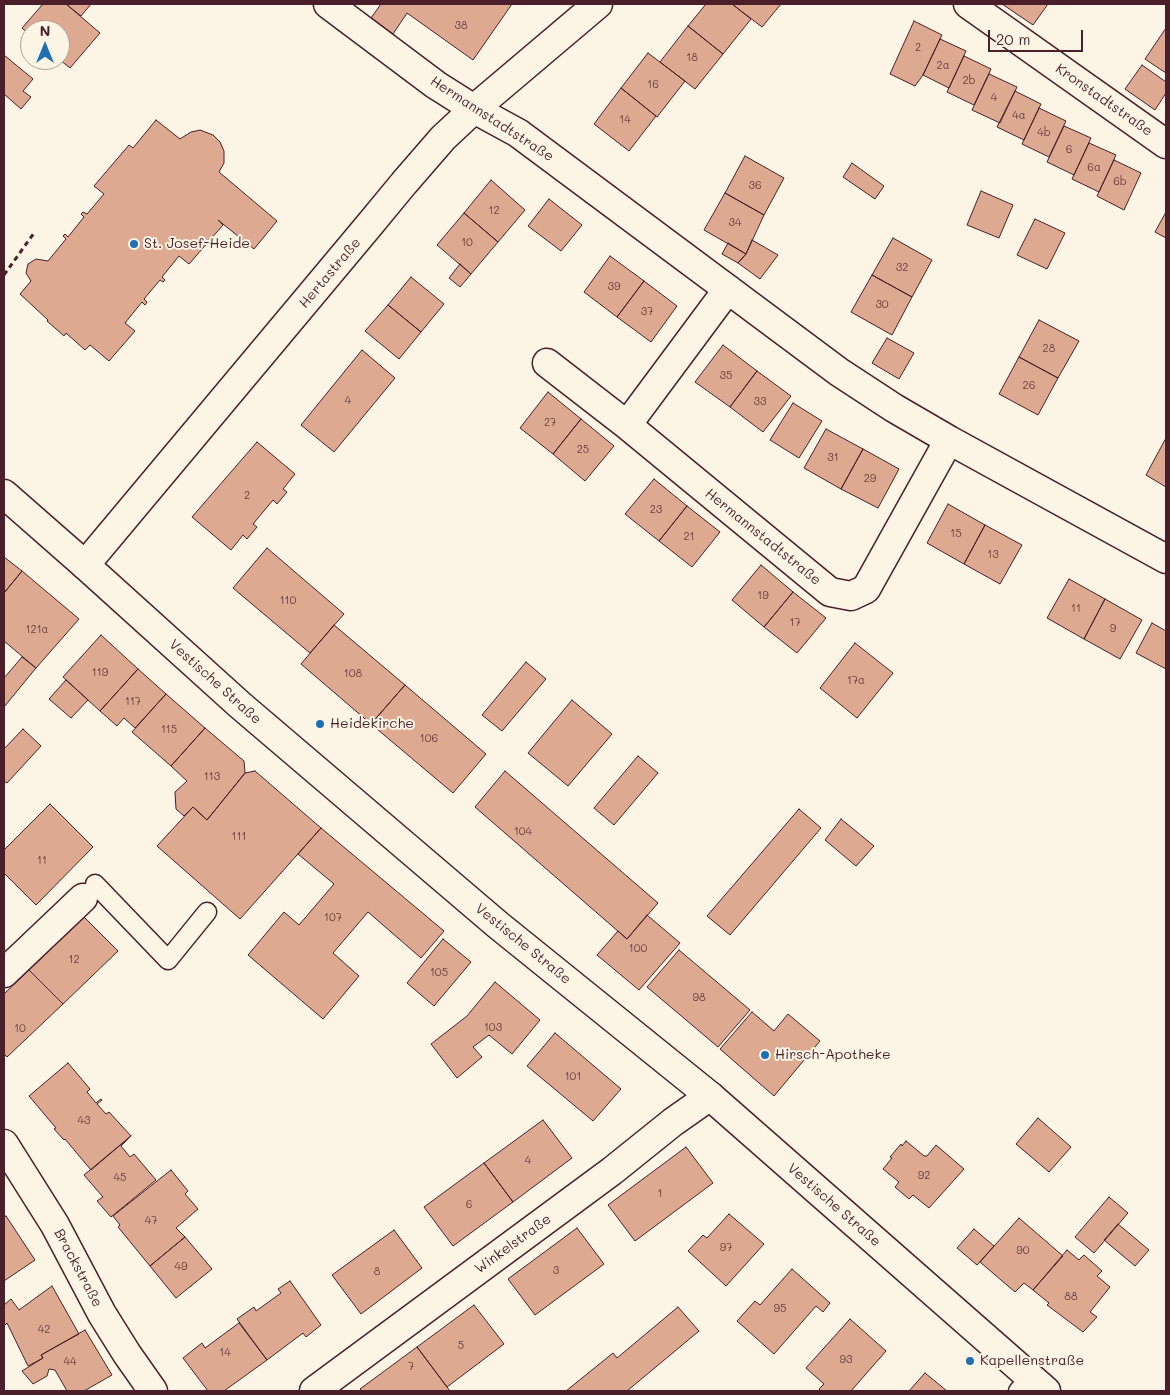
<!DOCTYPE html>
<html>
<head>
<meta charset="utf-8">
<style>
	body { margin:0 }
	#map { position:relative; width:1170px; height:1395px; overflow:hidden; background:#fcf5e5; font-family:Mali,sans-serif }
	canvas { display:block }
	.frame { position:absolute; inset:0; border:5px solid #4a1f2b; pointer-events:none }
	.north { position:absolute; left:20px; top:20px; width:50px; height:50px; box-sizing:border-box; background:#fcf5e5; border:1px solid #b59f9b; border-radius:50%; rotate:0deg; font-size:14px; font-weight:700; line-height:20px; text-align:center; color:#4a1f2b }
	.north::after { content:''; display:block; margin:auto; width:18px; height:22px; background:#1f6fb2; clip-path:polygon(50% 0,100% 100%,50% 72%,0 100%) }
	.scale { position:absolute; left:988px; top:30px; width:95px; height:22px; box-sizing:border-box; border:2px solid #4a1f2b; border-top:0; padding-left:6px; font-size:15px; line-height:18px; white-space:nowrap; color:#4a1f2b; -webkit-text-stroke:4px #fcf5e5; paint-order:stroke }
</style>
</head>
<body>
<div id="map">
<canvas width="1170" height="1395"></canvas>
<div class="frame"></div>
<div class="north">N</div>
<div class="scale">20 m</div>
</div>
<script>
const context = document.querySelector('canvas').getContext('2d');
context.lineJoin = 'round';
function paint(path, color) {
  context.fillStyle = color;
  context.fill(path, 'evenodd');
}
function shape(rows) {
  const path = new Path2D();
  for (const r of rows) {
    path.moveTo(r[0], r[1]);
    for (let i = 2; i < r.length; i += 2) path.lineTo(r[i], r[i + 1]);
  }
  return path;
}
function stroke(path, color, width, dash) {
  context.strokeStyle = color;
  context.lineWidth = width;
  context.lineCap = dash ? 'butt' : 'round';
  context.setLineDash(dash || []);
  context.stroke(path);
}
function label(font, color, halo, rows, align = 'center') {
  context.font = font + ' Mali,sans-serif';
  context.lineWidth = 4;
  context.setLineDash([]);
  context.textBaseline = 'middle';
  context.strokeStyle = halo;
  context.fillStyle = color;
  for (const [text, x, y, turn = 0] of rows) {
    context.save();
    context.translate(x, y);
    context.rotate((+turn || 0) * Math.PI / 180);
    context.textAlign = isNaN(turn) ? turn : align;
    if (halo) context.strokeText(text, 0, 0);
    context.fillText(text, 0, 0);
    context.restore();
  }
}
const building = shape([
	[43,4,66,4,100,33,70,68,60,60,60,30,30,30,30,35,22,28,43,4],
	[66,4,91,4,81,16,66,4],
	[381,4,512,4,473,60,407,13,393,34,371,18,381,4],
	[706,4,732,4,751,19,723,54,688,26,706,4],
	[732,4,781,4,762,27,732,4],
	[1002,4,1048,4,1033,25,1002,4],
	[914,21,942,35,923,75,915,86,890,74,914,21],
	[688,26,723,54,695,89,660,62,688,26],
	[1166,28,1166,73,1145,59,1166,28],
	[940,39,966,51,949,88,923,75,940,39],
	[648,53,685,81,657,117,621,88,648,53],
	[4,55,33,79,23,91,31,97,21,109,4,94,4,55],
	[964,56,991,69,974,105,947,92,964,56],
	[1142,65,1166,82,1166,93,1155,110,1125,89,1142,65],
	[989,74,1017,87,1000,123,972,110,989,74],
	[621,88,656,116,629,151,594,124,621,88],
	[1015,91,1041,104,1024,140,997,127,1015,91],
	[1039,108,1066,121,1049,157,1022,144,1039,108],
	[156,120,180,139,191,132,200,130,213,135,220,142,224,151,224,163,219,172,277,221,254,249,218,220,223,225,189,264,179,256,162,277,165,280,163,282,160,280,144,299,147,302,145,305,142,302,125,323,135,331,109,361,90,345,85,350,66,333,64,336,47,321,48,320,20,294,31,281,26,273,28,264,36,259,48,261,66,239,63,236,65,234,68,237,84,217,81,214,83,212,87,214,104,194,94,186,129,145,133,148,156,120],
	[1064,126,1091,138,1074,175,1047,162,1064,126],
	[1089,143,1116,155,1099,192,1072,179,1089,143],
	[745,156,784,178,764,215,725,193,745,156],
	[1114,160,1141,173,1124,210,1097,196,1114,160],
	[852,163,884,186,875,199,843,177,852,163],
	[491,180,525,210,498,242,464,213,491,180],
	[981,191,1013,205,999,238,967,225,981,191],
	[725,193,764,215,746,254,704,230,725,193],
	[549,199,582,225,561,251,528,226,549,199],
	[1166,212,1166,238,1155,232,1166,212],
	[464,213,498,242,471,274,437,245,464,213],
	[1035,219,1065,233,1047,269,1017,255,1035,219],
	[893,238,932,260,912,297,872,275,893,238],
	[752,240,778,255,760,279,738,263,746,254,752,240],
	[728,243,746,254,738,263,722,254,728,243],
	[610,256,644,281,617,317,584,292,610,256],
	[460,264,471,274,460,287,449,278,460,264],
	[872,275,912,297,892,335,851,312,872,275],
	[411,277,444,304,421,332,388,305,411,277],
	[644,281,677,306,651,342,617,317,644,281],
	[388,305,421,332,399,359,365,331,388,305],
	[1039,320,1079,341,1058,378,1019,357,1039,320],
	[887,338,914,353,899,379,872,363,887,338],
	[723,345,757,371,730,407,695,382,723,345],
	[362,350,395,378,334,452,301,425,362,350],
	[1019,357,1058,378,1038,415,999,394,1019,357],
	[757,371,791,396,763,432,730,407,757,371],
	[548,392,581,419,553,454,520,428,548,392],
	[793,403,822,421,799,458,770,440,793,403],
	[581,419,614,446,585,481,553,454,581,419],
	[826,429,863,449,841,489,804,468,826,429],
	[1166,438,1166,487,1146,475,1166,438],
	[257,442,295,474,283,489,287,492,277,504,273,500,253,524,257,527,247,539,243,535,231,550,192,517,257,442],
	[863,449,899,469,878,508,841,489,863,449],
	[654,479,687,506,659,541,625,514,654,479],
	[948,504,985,525,964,564,927,543,948,504],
	[687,506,720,532,692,567,659,541,687,506],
	[985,525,1022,545,1000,584,964,564,985,525],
	[267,548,344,614,310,653,233,588,267,548],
	[4,557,22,571,4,593,4,557],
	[761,565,793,592,764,627,732,600,761,565],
	[22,571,79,619,36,668,4,641,4,593,22,571],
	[1069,579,1105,599,1084,639,1047,618,1069,579],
	[793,592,826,618,797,653,764,627,793,592],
	[1105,599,1142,620,1120,659,1084,639,1105,599],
	[1152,623,1166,631,1166,669,1136,653,1152,623],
	[334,625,405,685,371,724,301,664,334,625],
	[101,635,138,669,100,711,63,677,101,635],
	[855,643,893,673,857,718,820,688,855,643],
	[22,657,36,668,4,707,4,678,22,657],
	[526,662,546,679,502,731,482,715,526,662],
	[138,669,166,694,135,728,124,718,117,726,100,711,138,669],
	[66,680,88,700,71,718,49,699,66,680],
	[405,685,486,754,453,793,371,724,405,685],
	[166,694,205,728,171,766,132,732,166,694],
	[572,700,612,734,568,786,528,753,572,700],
	[205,728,244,761,245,773,207,820,193,807,184,816,176,809,175,792,187,781,171,766,205,728],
	[23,729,41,746,7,783,4,781,4,749,23,729],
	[638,756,658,773,614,825,594,808,638,756],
	[255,771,321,828,240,919,157,846,193,807,207,820,245,773,255,771],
	[505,771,658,903,627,939,475,807,505,771],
	[50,804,93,847,36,905,4,873,4,850,50,804],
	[799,809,821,828,730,935,707,916,799,809],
	[841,819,874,846,856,866,825,840,841,819],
	[321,828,444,931,421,958,368,912,333,953,359,976,323,1019,248,955,284,912,299,925,334,884,298,854,321,828],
	[647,915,680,943,639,990,597,955,618,931,627,939,647,915],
	[84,917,118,951,63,1004,29,970,84,917],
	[443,939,471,962,434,1006,407,983,443,939],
	[679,950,750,1010,718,1047,647,987,679,950],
	[29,970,63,1004,7,1057,4,1054,4,994,29,970],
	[495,982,540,1020,512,1054,489,1035,473,1047,482,1057,457,1078,431,1044,467,1016,495,982],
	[752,1012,774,1031,788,1014,820,1041,774,1096,720,1049,752,1012],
	[555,1033,621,1089,593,1121,527,1066,555,1033],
	[68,1063,90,1089,87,1092,96,1103,101,1099,102,1100,97,1104,106,1114,109,1112,131,1136,91,1170,65,1139,64,1140,54,1129,56,1128,29,1096,68,1063],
	[1038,1118,1071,1147,1049,1172,1016,1144,1038,1118],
	[543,1120,572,1158,513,1202,484,1163,543,1120],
	[131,1136,121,1146,130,1157,134,1154,156,1180,111,1217,97,1201,103,1197,84,1175,131,1136],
	[906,1141,924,1156,927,1156,936,1145,964,1169,929,1208,913,1195,909,1199,895,1187,899,1182,883,1169,892,1158,890,1157,901,1144,902,1146,906,1141],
	[686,1147,713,1183,635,1241,608,1205,686,1147],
	[484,1163,513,1202,453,1246,424,1207,484,1163],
	[171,1170,188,1191,185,1194,198,1209,176,1228,185,1237,150,1266,118,1227,120,1225,113,1216,171,1170],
	[1109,1197,1128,1213,1094,1253,1075,1237,1109,1197],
	[729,1214,764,1244,726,1286,688,1251,703,1235,707,1238,729,1214],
	[6,1216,35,1260,4,1281,4,1217,6,1216],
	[1019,1218,1063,1256,1033,1290,1024,1283,1015,1292,980,1262,1019,1218],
	[1118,1224,1149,1250,1135,1266,1104,1240,1118,1224],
	[577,1228,604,1264,535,1315,508,1279,577,1228],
	[974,1229,994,1246,977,1265,957,1248,974,1229],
	[394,1230,422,1268,361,1314,332,1275,394,1230],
	[185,1237,212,1269,176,1298,150,1266,185,1237],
	[1067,1250,1079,1260,1084,1255,1102,1271,1097,1276,1110,1287,1090,1312,1097,1317,1083,1332,1047,1305,1049,1303,1033,1290,1067,1250],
	[792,1269,830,1303,823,1312,816,1306,774,1354,737,1321,755,1301,760,1305,792,1269],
	[290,1281,321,1325,306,1337,303,1333,267,1360,237,1319,254,1307,256,1311,281,1293,278,1289,290,1281],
	[52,1286,79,1334,41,1355,43,1358,28,1366,7,1323,4,1326,4,1305,11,1299,19,1310,52,1286],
	[474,1305,504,1344,447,1387,417,1347,474,1305],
	[678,1307,699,1331,627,1391,566,1391,613,1353,617,1358,678,1307],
	[850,1319,886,1351,851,1391,821,1391,819,1389,824,1384,806,1368,850,1319],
	[239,1323,267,1360,224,1391,208,1391,183,1358,202,1343,205,1348,239,1323],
	[85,1330,112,1375,84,1391,67,1391,55,1370,49,1369,47,1376,33,1384,22,1371,43,1358,41,1355,85,1330],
	[417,1347,450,1391,362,1391,360,1389,417,1347],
	[925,1373,947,1391,909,1391,925,1373]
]);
paint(building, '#dda990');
stroke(building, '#4a1f2b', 1);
const service = shape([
	[95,884,168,960,207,912],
	[1018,1391,1030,1377]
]);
const minor = shape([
	[328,4,436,85,474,109,518,133,839,372,894,408,949,440,1166,559],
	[968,4,1166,144],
	[547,363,627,425,830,592,851,596,866,589,949,440],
	[627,425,728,289],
	[85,565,371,223,404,183,443,138,474,109,598,4],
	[4,973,83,898],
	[4,1144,55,1225,102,1314,127,1354,153,1391],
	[314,1391,612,1171,673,1122,710,1096]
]);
const tertiary = shape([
	[4,494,85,565,240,705,498,925,710,1096,1046,1391]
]);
stroke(service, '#4a1f2b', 21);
stroke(minor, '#4a1f2b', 31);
stroke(tertiary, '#4a1f2b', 31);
stroke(shape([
	[4,275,34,233]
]), '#4a1f2b', 3, [5, 4]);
stroke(service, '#fcf5e5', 18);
stroke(minor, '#fcf5e5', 28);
stroke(tertiary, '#fcf5e5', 28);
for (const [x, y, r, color] of [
	[134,244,5,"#1f6fb2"],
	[320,724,5,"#1f6fb2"],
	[765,1055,5,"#1f6fb2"],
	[970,1361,5,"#1f6fb2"]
]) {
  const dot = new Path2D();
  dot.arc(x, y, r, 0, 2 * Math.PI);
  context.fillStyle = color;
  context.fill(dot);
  stroke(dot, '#fcf5e5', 2);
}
label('11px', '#6f4244', null, [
	["38",461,26],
	["2",918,48],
	["18",692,58],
	["2a",943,66],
	["2b",969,81],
	["16",653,85],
	["4",994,98],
	["4a",1019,116],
	["14",625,120],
	["4b",1044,133],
	["6",1069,150],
	["6a",1094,168],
	["6b",1120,182],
	["36",755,186],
	["12",494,211],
	["34",735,223],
	["10",467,243],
	["32",902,268],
	["39",614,287],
	["30",882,305],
	["37",647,312],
	["28",1049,349],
	["35",726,376],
	["26",1029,386],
	["4",348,401],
	["33",760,402],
	["27",550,423],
	["25",583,450],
	["31",833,458],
	["29",870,479],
	["2",247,496],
	["23",656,510],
	["15",956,534],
	["21",689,537],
	["13",993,555],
	["19",763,596],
	["110",288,601],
	["11",1076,609],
	["17",795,623],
	["9",1113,629],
	["121a",37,630],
	["119",100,673],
	["108",353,674],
	["17a",856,681],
	["117",133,702],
	["115",169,730],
	["106",429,739],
	["113",212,777],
	["104",523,832],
	["111",239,837],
	["11",42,861],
	["107",333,918],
	["100",638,949],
	["12",74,960],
	["105",439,973],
	["98",699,998],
	["103",493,1028],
	["10",20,1029],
	["101",573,1077],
	["43",84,1121],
	["4",528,1161],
	["92",924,1176],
	["45",120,1178],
	["1",660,1194],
	["6",469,1205],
	["47",151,1221],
	["97",726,1248],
	["90",1023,1251],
	["49",181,1267],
	["3",556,1271],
	["8",377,1272],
	["88",1071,1297],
	["95",780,1309],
	["42",44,1330],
	["5",461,1346],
	["14",225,1353],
	["93",846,1360],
	["44",70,1362],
	["7",411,1367]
]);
label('14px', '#4a1f2b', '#fcf5e5', [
	["Kronstadtstraße",1104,100,35],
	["Hermannstadtstraße",492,119,33],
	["Hertastraße",330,273,-50],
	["Hermannstadtstraße",763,537,39],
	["Vestische Straße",215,682,42],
	["Vestische Straße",523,944,39],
	["Vestische Straße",834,1205,41],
	["Winkelstraße",513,1244,-36],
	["Brackstraße",78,1268,62]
]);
label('14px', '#4a1f2b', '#fcf5e5', [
	["St. Josef-Heide",144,244],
	["Heidekirche",330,724],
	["Hirsch-Apotheke",775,1055],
	["Kapellenstraße",980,1361]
], 'left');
</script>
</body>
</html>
